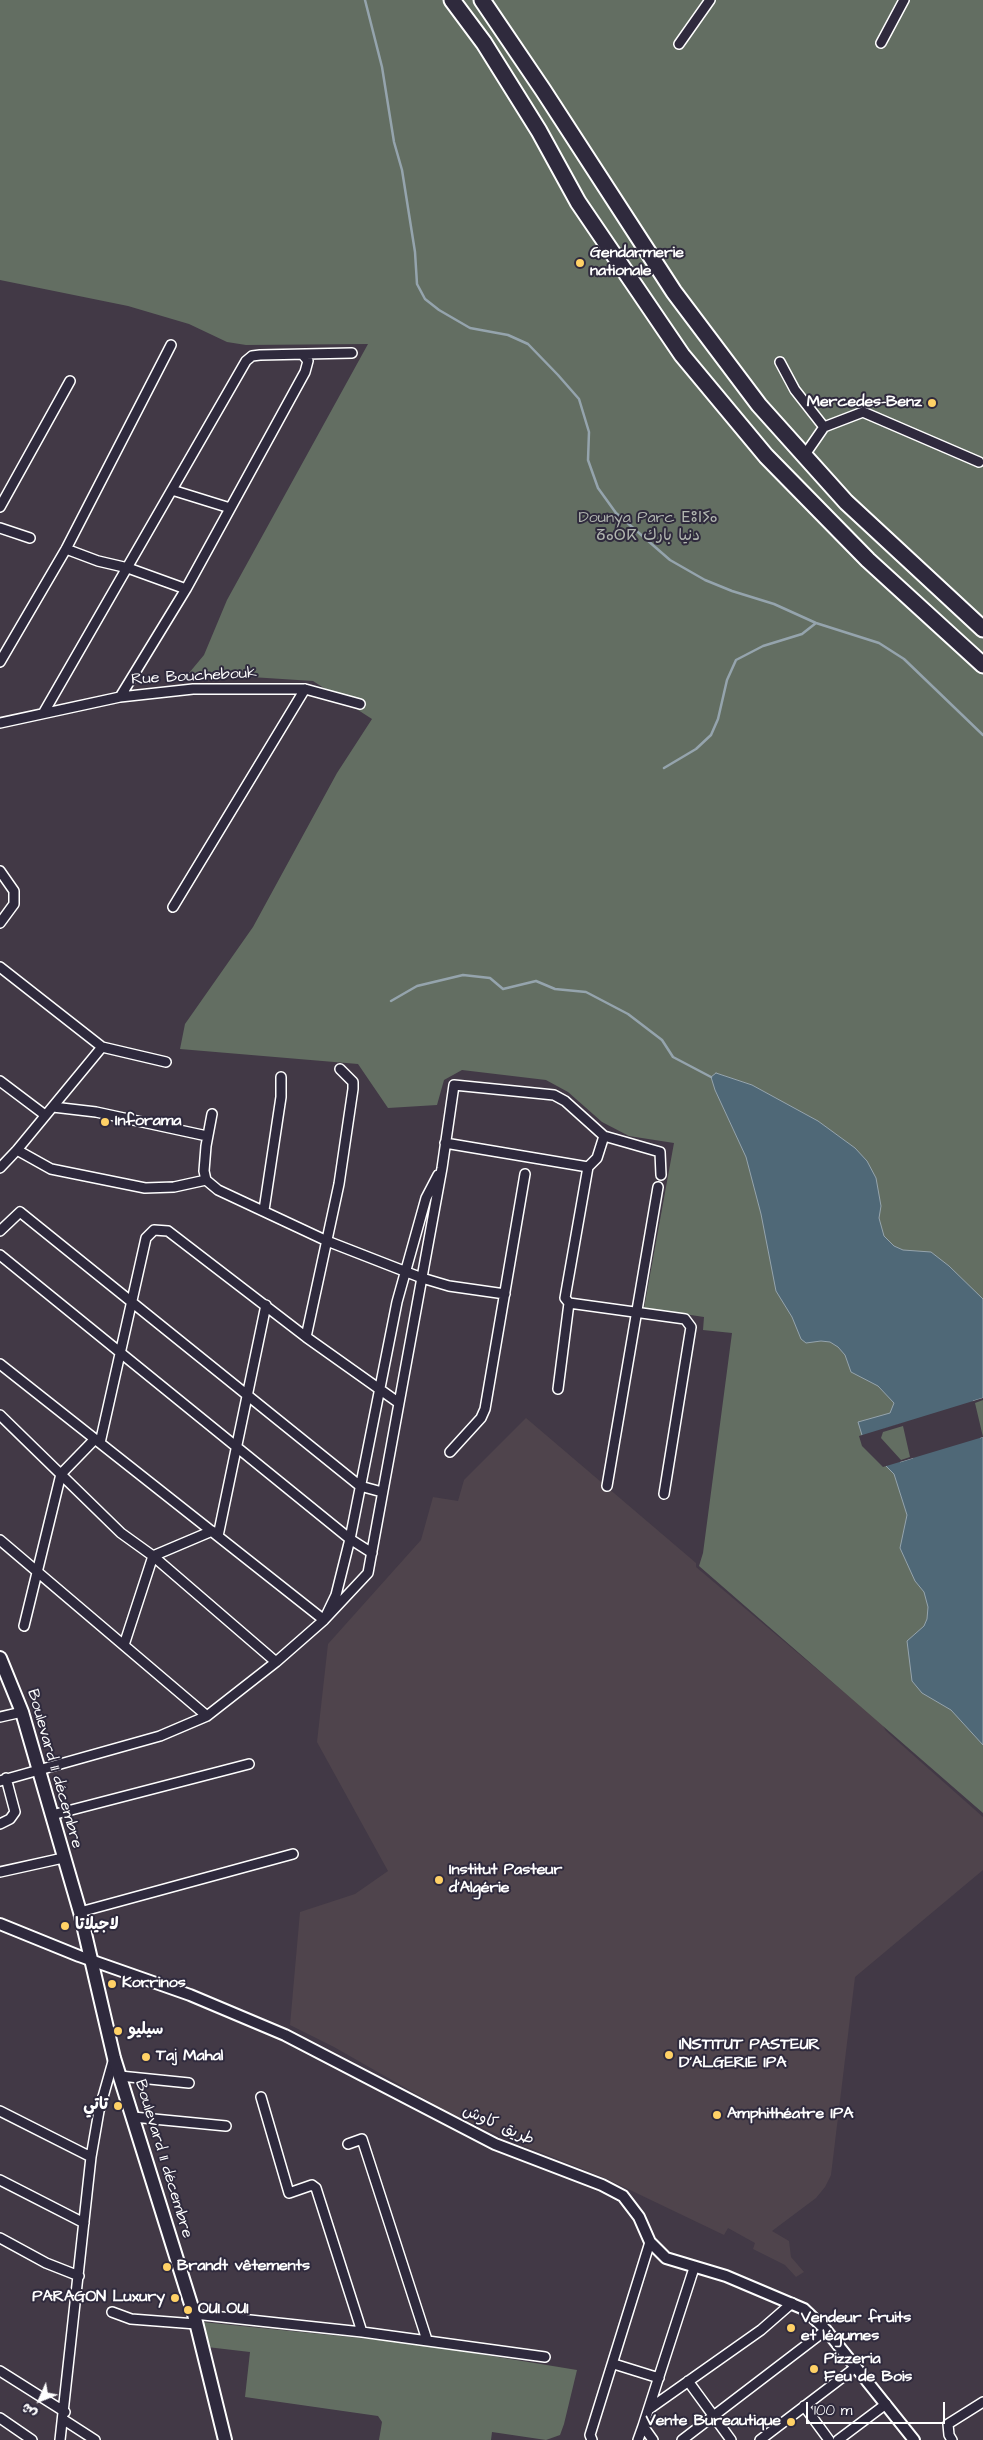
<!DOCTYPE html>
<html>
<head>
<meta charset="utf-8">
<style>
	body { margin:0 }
	#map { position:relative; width:983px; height:2440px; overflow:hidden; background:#423946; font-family:"Architects Daughter","Playpen Sans Arabic",sans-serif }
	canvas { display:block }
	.north { position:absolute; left:15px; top:2375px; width:50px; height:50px; -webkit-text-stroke:4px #2f2a3d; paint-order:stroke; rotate:226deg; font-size:14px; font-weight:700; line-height:20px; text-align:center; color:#fff }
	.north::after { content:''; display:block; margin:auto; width:18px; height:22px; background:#fff; clip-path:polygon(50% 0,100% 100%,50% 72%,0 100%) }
	.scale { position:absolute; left:806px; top:2402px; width:139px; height:22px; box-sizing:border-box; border:2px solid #fff; border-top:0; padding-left:6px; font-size:15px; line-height:18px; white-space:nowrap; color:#fff; -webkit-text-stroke:4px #2f2a3d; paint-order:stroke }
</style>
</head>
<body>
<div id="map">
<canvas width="983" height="2440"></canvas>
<div class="north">ش</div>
<div class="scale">100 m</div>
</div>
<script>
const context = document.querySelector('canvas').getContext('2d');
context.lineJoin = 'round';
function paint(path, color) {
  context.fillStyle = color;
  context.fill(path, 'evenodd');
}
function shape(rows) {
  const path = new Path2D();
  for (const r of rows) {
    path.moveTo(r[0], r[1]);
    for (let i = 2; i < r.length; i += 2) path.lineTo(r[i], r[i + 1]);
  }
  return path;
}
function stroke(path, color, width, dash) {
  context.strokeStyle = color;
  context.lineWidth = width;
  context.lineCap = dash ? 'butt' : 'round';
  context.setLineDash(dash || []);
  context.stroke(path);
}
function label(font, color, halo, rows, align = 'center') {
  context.font = font + ' "Architects Daughter","Playpen Sans Arabic","Noto Sans Tifinagh",sans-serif';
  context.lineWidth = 4;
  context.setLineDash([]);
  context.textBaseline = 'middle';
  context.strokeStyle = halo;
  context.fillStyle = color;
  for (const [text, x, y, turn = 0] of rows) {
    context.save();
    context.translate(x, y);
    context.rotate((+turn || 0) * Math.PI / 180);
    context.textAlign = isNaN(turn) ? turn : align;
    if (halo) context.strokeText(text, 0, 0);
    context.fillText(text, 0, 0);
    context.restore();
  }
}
paint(shape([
	[526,1418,696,1563,696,1567,882,1724,886,1731,983,1817,983,1870,855,1977,831,2175,825,2187,816,2198,772,2231,789,2241,791,2257,804,2272,796,2277,785,2265,753,2249,755,2243,728,2228,724,2235,605,2178,505,2138,446,2111,334,2047,290,2025,300,1912,355,1894,388,1871,317,1742,328,1644,421,1540,433,1497,458,1501,464,1480]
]), '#4f444c');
paint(shape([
	[0,0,983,0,983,1813,699,1566,703,1553,732,1333,703,1330,704,1317,644,1308,674,1143,629,1136,602,1122,568,1092,546,1080,462,1070,444,1080,437,1105,388,1108,358,1064,180,1049,185,1024,253,927,337,773,372,719,313,681,189,673,204,655,227,600,368,344,246,345,227,342,189,324,128,306,0,280],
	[202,2322,419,2344,577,2370,564,2424,560,2435,546,2440,492,2432,491,2440,379,2440,382,2422,378,2416,245,2397,250,2352,207,2347]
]), '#636e62');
const water = shape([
	[716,1073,752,1085,818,1121,855,1148,867,1161,876,1178,881,1206,879,1218,884,1236,894,1246,903,1250,931,1252,949,1266,983,1299,983,1398,973,1401,980,1438,983,1437,983,1745,951,1710,922,1693,912,1681,907,1641,924,1626,927,1619,928,1607,924,1592,915,1581,900,1548,907,1515,894,1474,865,1445,858,1422,890,1413,894,1403,878,1386,851,1372,845,1355,838,1347,830,1342,821,1341,806,1343,801,1339,792,1317,776,1291,761,1214,746,1157,715,1090,711,1077,716,1073],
	[905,1423,913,1458,900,1462,879,1438,882,1430,905,1423]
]);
paint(water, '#4f6877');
stroke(water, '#95a4ad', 1);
paint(shape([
	[983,1398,983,1400,975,1403,983,1437,883,1467,862,1446,859,1436],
	[903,1426,910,1457,901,1460,881,1438,883,1432]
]), '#423946');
stroke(shape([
	[365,0,382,67,394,142,402,170,415,252,417,284,425,299,439,310,470,328,508,335,528,344,558,375,579,399,589,432,588,460,598,488,616,513,670,560,705,580,732,591,774,604,816,623,879,643,904,659,983,735],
	[664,768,696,749,711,735,718,719,727,680,736,660,763,646,802,634,816,623],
	[391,1001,417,986,463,975,490,978,503,989,536,981,555,989,586,992,628,1014,662,1040,673,1057,711,1077]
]), '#95a4ad', 2.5);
const minor = shape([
	[881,43,904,0],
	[679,44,710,0],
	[780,362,795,390,824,427],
	[804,456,824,427,863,412,979,462],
	[172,490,230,508],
	[0,507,70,381],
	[0,528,30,538],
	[66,549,98,561,128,568,186,589],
	[0,662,66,549,171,345],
	[120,697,186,589,305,372,308,361,303,355],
	[44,712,246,361,252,356,260,355,352,353],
	[0,723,120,697,193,689,305,689,360,704],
	[0,871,14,891,14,904,0,923],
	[173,907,305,689],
	[0,967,102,1047,166,1062],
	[0,1081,45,1115],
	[53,1107,96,1112,207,1136],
	[212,1114,206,1146,204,1171,206,1180,218,1190,327,1241,422,1278,449,1286,505,1294],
	[445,1143,588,1167,565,1298,569,1303,685,1319,691,1327,664,1494],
	[17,1150,51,1169,145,1188,174,1187,206,1180],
	[588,1167,597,1158,604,1136],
	[0,1168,17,1150,102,1047],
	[264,1210,281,1097,281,1077],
	[0,1231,20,1212,360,1486,382,1492],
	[0,1255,350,1539,372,1553],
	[306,1337,339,1184,353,1089,353,1082,340,1069],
	[0,1364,324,1620,336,1595,350,1539,397,1302,426,1198,438,1175],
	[558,1389,569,1303],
	[0,1415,121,1533,153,1556,276,1662],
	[100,1443,146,1238,154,1230,168,1231,306,1337,399,1403],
	[450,1452,481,1418,485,1409,525,1174],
	[607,1486,658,1187],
	[218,1536,266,1305],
	[0,1540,207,1716],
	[24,1626,61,1474,95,1439],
	[124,1645,153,1556,212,1531],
	[0,1717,22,1712],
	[0,1781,160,1736,207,1716,276,1662,324,1620,368,1573,442,1168,454,1085,554,1095,565,1101,604,1136,660,1152,661,1175],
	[52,1815,249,1764],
	[0,1824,10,1819,15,1812,6,1778],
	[0,1872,63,1858],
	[80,1912,293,1854],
	[120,2076,189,2083],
	[261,2097,289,2193,312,2185,316,2188,362,2332],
	[0,2111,91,2157],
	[133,2117,226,2126],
	[348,2144,362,2139,427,2340],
	[0,2180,84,2223],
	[0,2238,46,2263,79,2276],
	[112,2312,131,2319,196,2324],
	[194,2314,362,2332,545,2357],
	[614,2364,659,2378],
	[0,2371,65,2412],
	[688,2381,731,2440],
	[804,2406,829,2440],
	[649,2409,761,2330,792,2303],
	[0,2418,32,2440],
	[64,2420,95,2440],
	[60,2440,91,2157,99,2111,114,2058],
	[592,2440,590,2435,650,2242],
	[638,2440,643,2426],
	[653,2440,643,2426,694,2268],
	[682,2440,826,2330],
	[760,2440,856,2367],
	[838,2440,886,2404],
	[952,2440,949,2435,948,2424,983,2402]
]);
const tertiary = shape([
	[0,1924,79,1956,190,1995,285,2035,495,2144,602,2185,623,2196,639,2217,650,2242,666,2258,726,2276,804,2309,826,2330,914,2440]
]);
const primary = shape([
	[0,1658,22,1712,80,1912,114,2058,194,2314,225,2440]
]);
const motorway = shape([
	[452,0,484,43,539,131,578,202,682,355,766,456,868,560,983,665],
	[482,0,543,90,674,292,759,405,846,502,983,629]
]);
stroke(minor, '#fff', 12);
stroke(tertiary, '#fff', 14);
stroke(primary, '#fff', 16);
stroke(motorway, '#fff', 19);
stroke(minor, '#2f2a3d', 9);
stroke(tertiary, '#2f2a3d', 10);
stroke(primary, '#2f2a3d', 12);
stroke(motorway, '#2f2a3d', 15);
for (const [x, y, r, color] of [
	[580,263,5,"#ffd166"],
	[932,403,5,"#ffd166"],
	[105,1122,5,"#ffd166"],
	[439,1880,5,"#ffd166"],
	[65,1926,5,"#ffd166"],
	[112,1984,5,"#ffd166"],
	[118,2031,5,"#ffd166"],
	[669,2055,5,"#ffd166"],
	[146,2057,5,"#ffd166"],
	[118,2106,5,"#ffd166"],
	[717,2115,5,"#ffd166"],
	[167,2267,5,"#ffd166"],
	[175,2298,5,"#ffd166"],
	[188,2310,5,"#ffd166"],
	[791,2328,5,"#ffd166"],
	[814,2369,5,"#ffd166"],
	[791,2422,5,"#ffd166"]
]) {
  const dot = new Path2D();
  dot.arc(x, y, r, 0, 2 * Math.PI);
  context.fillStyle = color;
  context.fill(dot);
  stroke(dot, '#2f2a3d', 2);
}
label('bold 16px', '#fff', '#2f2a3d', [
	["Gendarmerie",590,254],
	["nationale",590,272],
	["Mercedes-Benz",922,403,"right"],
	["Inforama",115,1122],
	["Institut Pasteur",449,1871],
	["d'Algérie",449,1889],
	["لاجيلاتا",75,1926],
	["Korrinos",122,1984],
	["سيليو",128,2031],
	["INSTITUT PASTEUR",679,2046],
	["D'ALGERIE IPA",679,2064],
	["Taj Mahal",156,2057],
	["تاتي",108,2106,"right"],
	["Amphithéatre IPA",727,2115],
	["Brandt vêtements",177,2267],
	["PARAGON Luxury",165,2298,"right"],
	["OUI OUI",198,2310],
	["Vendeur fruits",801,2319],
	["et légumes",801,2337],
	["Pizzeria",824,2360],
	["Feu de Bois",824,2378],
	["Vente Bureautique",781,2422,"right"]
], 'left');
label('16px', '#b1b6b0', '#2f2a3d', [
	["Dounya Parc ⴹⵓⵏⵢⴰ",648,519],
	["ⵒⴰⵔⴽ دنيا بارك",648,537]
]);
label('16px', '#fff', '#2f2a3d', [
	["Rue Bouchebouk",194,677,-3],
	["Boulevard 11 décembre",54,1769,74],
	["طريق كاوش",498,2126,24],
	["Boulevard 11 décembre",163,2159,73]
]);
</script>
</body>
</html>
